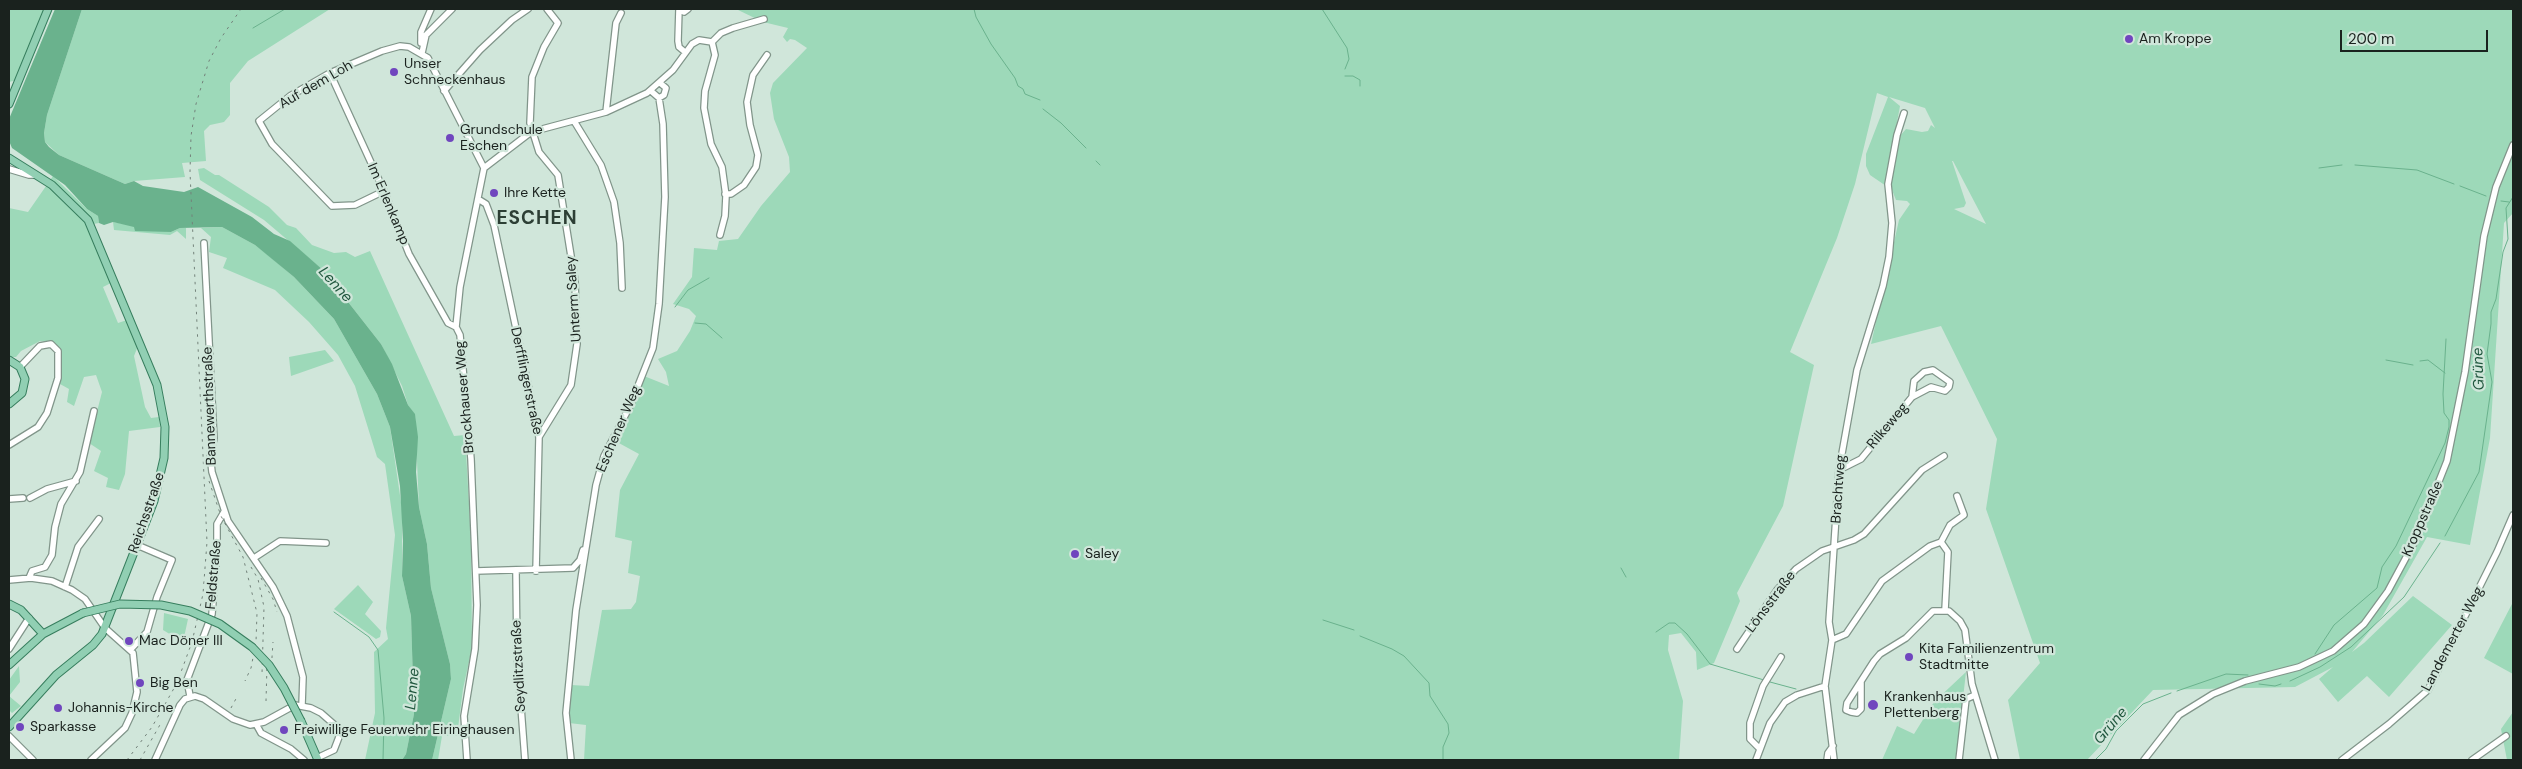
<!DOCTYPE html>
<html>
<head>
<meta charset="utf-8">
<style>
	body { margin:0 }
	#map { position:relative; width:2522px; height:769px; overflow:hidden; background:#d0e6da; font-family:"DM Sans",sans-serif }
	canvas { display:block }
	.frame { position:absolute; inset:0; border:10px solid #1a221e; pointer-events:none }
	.scale { position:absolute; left:2340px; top:30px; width:148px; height:22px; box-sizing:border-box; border:2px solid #1a221e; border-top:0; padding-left:6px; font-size:15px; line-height:18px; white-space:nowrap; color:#1a221e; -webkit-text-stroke:4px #d0e6da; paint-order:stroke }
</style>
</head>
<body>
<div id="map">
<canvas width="2522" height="769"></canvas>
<div class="frame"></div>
<div class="scale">200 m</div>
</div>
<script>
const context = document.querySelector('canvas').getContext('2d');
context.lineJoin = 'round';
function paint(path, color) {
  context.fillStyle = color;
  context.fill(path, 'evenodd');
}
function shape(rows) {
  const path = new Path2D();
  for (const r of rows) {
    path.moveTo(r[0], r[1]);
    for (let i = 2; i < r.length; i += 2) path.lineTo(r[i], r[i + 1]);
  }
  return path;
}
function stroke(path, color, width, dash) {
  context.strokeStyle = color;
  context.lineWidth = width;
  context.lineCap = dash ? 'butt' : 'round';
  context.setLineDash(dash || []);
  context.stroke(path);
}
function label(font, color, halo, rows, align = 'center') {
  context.font = font + ' "DM Sans",sans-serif';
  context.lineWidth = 4.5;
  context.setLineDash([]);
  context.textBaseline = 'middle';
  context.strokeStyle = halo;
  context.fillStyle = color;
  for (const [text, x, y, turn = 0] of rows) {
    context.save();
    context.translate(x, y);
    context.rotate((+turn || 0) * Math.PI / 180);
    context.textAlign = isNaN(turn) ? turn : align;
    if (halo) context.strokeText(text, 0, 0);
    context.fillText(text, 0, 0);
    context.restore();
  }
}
paint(shape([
	[9,9,45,9,17,80,9,82],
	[82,9,330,9,248,61,230,83,230,115,224,122,210,125,204,131,206,161,182,163,185,177,134,181,125,184,59,155,45,142,44,133,47,115],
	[736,9,2513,9,2513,213,2504,223,2490,438,2470,545,2427,537,2383,615,2352,652,2364,643,2413,596,2452,625,2389,697,2367,676,2338,702,2319,679,2333,667,2295,687,2153,690,2087,760,2020,760,2008,700,2040,663,1986,509,1997,439,1941,326,1871,344,1899,220,1910,204,1907,201,1896,200,1892,190,1870,175,1866,166,1866,154,1888,97,1877,93,1855,184,1837,238,1790,352,1814,365,1783,506,1737,593,1740,601,1714,663,1697,670,1696,652,1681,633,1669,635,1668,650,1683,701,1679,760,584,760,586,725,569,723,571,685,589,686,602,610,631,609,636,602,640,576,628,573,632,541,615,537,620,490,639,454,617,442,618,435,631,412,644,376,669,386,666,372,658,359,677,351,690,331,696,316,689,309,673,304,692,277,694,248,717,250,719,241,738,239,761,206,790,172,789,157,774,119,770,93,773,83,807,48,795,40,790,39,787,42,783,37,788,28,763,22],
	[1889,97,1925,108,1935,128,1931,125,1928,131,1922,132,1906,129,1893,144,1900,106],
	[1952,161,1953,161,1986,224,1954,209,1964,207,1966,203],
	[204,168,215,175,219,175,269,207,287,225,296,228,312,245,334,253,346,252,355,257,370,251,454,436,465,435,471,538,472,648,463,689,457,736,442,736,438,760,432,760,451,679,450,664,431,588,427,544,419,507,415,415,408,405,402,386,381,344,323,270,264,220,200,180,198,169],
	[53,176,87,209,98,216,99,223,87,225,111,283,103,287,118,323,127,320,138,346,134,356,145,407,151,418,159,417,160,427,129,431,125,474,119,490,106,487,108,478,94,471,101,451,89,443,102,392,96,375,84,377,74,406,67,402,69,389,60,384,62,355,53,343,40,341,21,351,16,357,9,357,9,208,28,212],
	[113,222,171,232,180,228,186,228,186,239,177,231,170,235,114,230],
	[222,227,255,245,268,255,294,277,334,319,377,394,390,427,402,509,402,576,411,616,414,714,406,754,402,760,365,760,375,713,374,652,388,639,386,628,395,535,385,464,377,457,355,386,338,355,309,322,275,290,223,268,227,258,209,252,211,237,201,228],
	[325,350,334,361,291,376,289,357],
	[358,585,373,602,365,614,381,631,380,637,376,639,334,609],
	[2513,602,2513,674,2484,658],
	[164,613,188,619,183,642,163,630],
	[19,666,20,682,9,696,21,706,12,713,9,710,9,680],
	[1966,672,1956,760,1882,760,1897,726,1914,734,1934,702],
	[2513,712,2513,760,2507,760,2501,729]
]), '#9dd9b9');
paint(shape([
	[55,9,82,9,47,115,44,133,45,142,49,147,59,155,125,184,134,181,143,186,184,192,198,187,252,217,274,234,290,241,323,270,381,344,392,364,408,405,415,414,418,437,416,472,419,507,427,544,431,588,450,664,451,679,432,760,402,760,406,754,414,714,411,616,402,576,403,541,400,486,390,427,377,394,334,319,294,277,255,245,222,227,180,228,171,232,135,231,134,227,113,222,104,225,99,223,98,216,87,209,65,185,12,148,9,141,9,119]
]), '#6ab28d');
stroke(shape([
	[974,9,976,17,991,44,1015,78,1018,86,1023,89,1025,94,1040,100],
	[1322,9,1347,48,1349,59,1345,69],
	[253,28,285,9],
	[1345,76,1353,76,1360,80,1360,86],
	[1043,109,1061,123,1086,148],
	[1096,161,1100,165],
	[2355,165,2417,170,2454,184],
	[2319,168,2342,165],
	[2460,186,2486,196],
	[2501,201,2509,202],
	[675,307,688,290,709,278],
	[695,323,706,324,722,338],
	[2386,360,2413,365],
	[2420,361,2428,360,2445,373],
	[213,451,216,461],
	[2445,536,2479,472,2492,382,2487,354,2491,324,2491,312,2496,299,2503,252,2508,239,2506,208,2513,197],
	[1621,568,1626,577],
	[334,612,369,637,378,650,384,718,383,760],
	[1323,620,1354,630],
	[1656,632,1669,623,1675,623,1687,634,1710,664,1764,680],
	[1360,636,1392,649,1404,656,1429,683,1430,696,1448,724,1449,733,1443,747,1443,760],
	[2315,654,2334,625,2377,588,2382,567,2396,546,2445,443,2449,427,2449,420,2444,413,2443,394,2446,339],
	[2290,681,2320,667,2351,647,2404,597,2440,543],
	[1770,682,1796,689],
	[2259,684,2275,686,2281,684],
	[2177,691,2226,674,2248,675],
	[2095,760,2106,749,2116,731,2143,704,2171,693]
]), '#6ab28d', 1);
const minor = shape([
	[679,9,678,41,679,47,685,52],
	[680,10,684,12,688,9],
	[712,42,715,55,705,91,704,108,711,144,722,167,726,196,725,216,720,235],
	[712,42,721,33,733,28,764,19],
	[421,43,421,32,431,9],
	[422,53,426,35,452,9],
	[330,73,384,191,409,254,448,323,456,327],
	[444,91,480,50,512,20,528,9],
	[651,91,659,98,664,95,666,88,660,83],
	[606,112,616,23,621,13],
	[574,121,601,165,614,202,620,243,622,288],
	[484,168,531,132,606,112,647,93,673,70,692,44,699,40,712,42],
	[9,169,29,175,35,175],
	[384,191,355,205,332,206,272,144,259,121,290,96,330,73,382,51,400,46,409,47,428,58,484,168,460,287,456,327,460,335,471,459,477,605,475,649,464,716,467,760],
	[725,194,731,194,744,185,756,167,758,155,750,125,747,102,753,75,767,55],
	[478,199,486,204,494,225,539,437,536,571],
	[204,243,214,439,210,454,212,472,228,521,273,587,287,616,303,677,302,705],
	[539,437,571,385,577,344,575,281,558,175,539,152,530,123,532,77,544,47,558,23,547,9],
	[9,445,38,427,47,413,58,378,58,351,51,344,40,346,20,367],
	[1839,470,1861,459,1912,397,1931,387,1945,391,1949,387,1950,382,1933,370,1924,372,1914,381,1912,397],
	[30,498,47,489,76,481],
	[9,499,23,498],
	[1941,542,1950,525,1964,515,1957,496],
	[254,558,280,541,326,543],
	[476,571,573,568,580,560,583,550],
	[516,572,517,654,525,760],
	[29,578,32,571,45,567,52,555,55,527,61,504,80,472,94,411],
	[9,580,31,578,52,581,72,590,85,599,105,628,133,653,137,692,132,713,125,728,91,760],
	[65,587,78,547,99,519],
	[1832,640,1846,634,1882,581,1930,546,1941,542,1948,552,1945,610],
	[9,649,29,618],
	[1737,649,1777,590,1796,569,1822,551,1854,540,1864,534,1922,470,1944,456],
	[130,650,147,632,157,597,172,560,137,545],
	[1861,682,1861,709,1857,713,1851,712,1846,710,1847,703,1874,661,1880,654,1906,638,1933,611,1949,611,1960,621,1965,630,1972,684,1995,760],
	[190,696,187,680,212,614,217,550,217,524,224,512],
	[256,724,261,733,291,749,304,760],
	[9,736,33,760],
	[1759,748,1750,739,1750,723,1763,686,1781,657],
	[155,760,180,705,185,699,195,696,204,699,233,719,250,725,264,722,295,705,311,708,321,713,337,727,339,737,334,750,317,758],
	[571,760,566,713,576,610,596,485,604,456,630,406,653,348,659,304,665,197,663,124,659,98],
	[1756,760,1770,723,1785,702,1797,695,1825,686],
	[1827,760,1828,753,1833,746],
	[1834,760,1825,686,1832,640,1829,622,1839,470,1857,370,1883,286,1889,257,1892,223,1888,184,1897,135,1904,113],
	[1959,760,1966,699,1975,695],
	[2144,760,2179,715,2213,694,2245,681,2299,667,2333,651,2364,624,2388,591,2416,539,2447,461,2465,372,2484,236,2496,187,2513,145],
	[2342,760,2389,724,2428,690,2497,552,2513,515],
	[2472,760,2506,736]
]);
const major = shape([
	[9,104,48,9],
	[9,158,52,185,88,220,157,385,165,427,164,458,154,501,102,634,93,645,56,675,9,727],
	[9,360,20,367,25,379,22,393,9,404],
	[9,604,21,610,43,634],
	[9,665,43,634,83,613],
	[301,721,318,760]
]);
stroke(minor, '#81958a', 8);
stroke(major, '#377e5e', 9);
stroke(minor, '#fff', 5.5);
stroke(major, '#91cfb3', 7);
stroke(shape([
	[209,481,221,516,243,557,257,613,256,642,251,668,245,681],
	[251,567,258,579,264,607,262,674],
	[261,578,273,599,277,612],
	[271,673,273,642],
	[266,701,267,666],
	[231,708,238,695],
	[127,760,152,727,177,683,192,642,203,594,207,542,190,172,191,136,196,104,209,61,221,38,241,9],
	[140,760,161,723]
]), '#73827a', 1, [2.5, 5]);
const majorBridge = shape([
	[83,613,120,604,161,605,190,611,220,624,252,647,269,665,284,688,301,721]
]);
stroke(majorBridge, '#377e5e', 9, []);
stroke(majorBridge, '#91cfb3', 7);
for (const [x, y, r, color] of [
	[2129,39,5,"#7046be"],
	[394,72,5,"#7046be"],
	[450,138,5,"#7046be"],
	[494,193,5,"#7046be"],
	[1075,554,5,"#7046be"],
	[129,641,5,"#7046be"],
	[1909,657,5,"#7046be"],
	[140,683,5,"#7046be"],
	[1873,705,6,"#7046be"],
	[58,708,5,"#7046be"],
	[20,727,5,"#7046be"],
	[284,730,5,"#7046be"]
]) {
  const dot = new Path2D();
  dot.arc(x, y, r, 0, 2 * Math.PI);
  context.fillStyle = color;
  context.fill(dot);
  stroke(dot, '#d0e6da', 2);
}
label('14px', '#1a221e', '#d0e6da', [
	["Am Kroppe",2139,39],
	["Unser",404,64],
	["Schneckenhaus",404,80],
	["Grundschule",460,130],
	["Eschen",460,146],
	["Ihre Kette",504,193],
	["Saley",1085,554],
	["Mac Döner III",139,641],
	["Kita Familienzentrum",1919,649],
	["Stadtmitte",1919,665],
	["Big Ben",150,683],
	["Krankenhaus",1884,697],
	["Plettenberg",1884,713],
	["Johannis-Kirche",68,708],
	["Sparkasse",30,727],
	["Freiwillige Feuerwehr Eiringhausen",294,730]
], 'left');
label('14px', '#1a221e', '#d0e6da', [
	["Auf dem Loh",316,85,-30],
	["Im Erlenkamp",388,204,67],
	["Unterm Saley",574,299,-94],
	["Derfflingerstraße",526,381,78],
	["Brockhauser Weg",465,397,-95],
	["Bannewerthstraße",210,406,-92],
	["Rilkeweg",1888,426,-50],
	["Eschener Weg",619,429,-67],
	["Brachtweg",1839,489,-86],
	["Reichsstraße",147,513,-71],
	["Kroppstraße",2423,519,-66],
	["Feldstraße",214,575,-85],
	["Lönsstraße",1771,602,-53],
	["Landemerter Weg",2453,639,-62],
	["Seydlitzstraße",519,666,-93]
]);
label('italic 15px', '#20573e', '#d0e6da', [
	["Lenne",335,285,48],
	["Grüne",2479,369,-92],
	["Lenne",413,689,-85],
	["Grüne",2111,726,-50]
]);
context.letterSpacing = '1px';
label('bold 19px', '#2d3f35', '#d0e6da', [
	["ESCHEN",537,219]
]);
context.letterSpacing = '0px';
</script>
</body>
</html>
